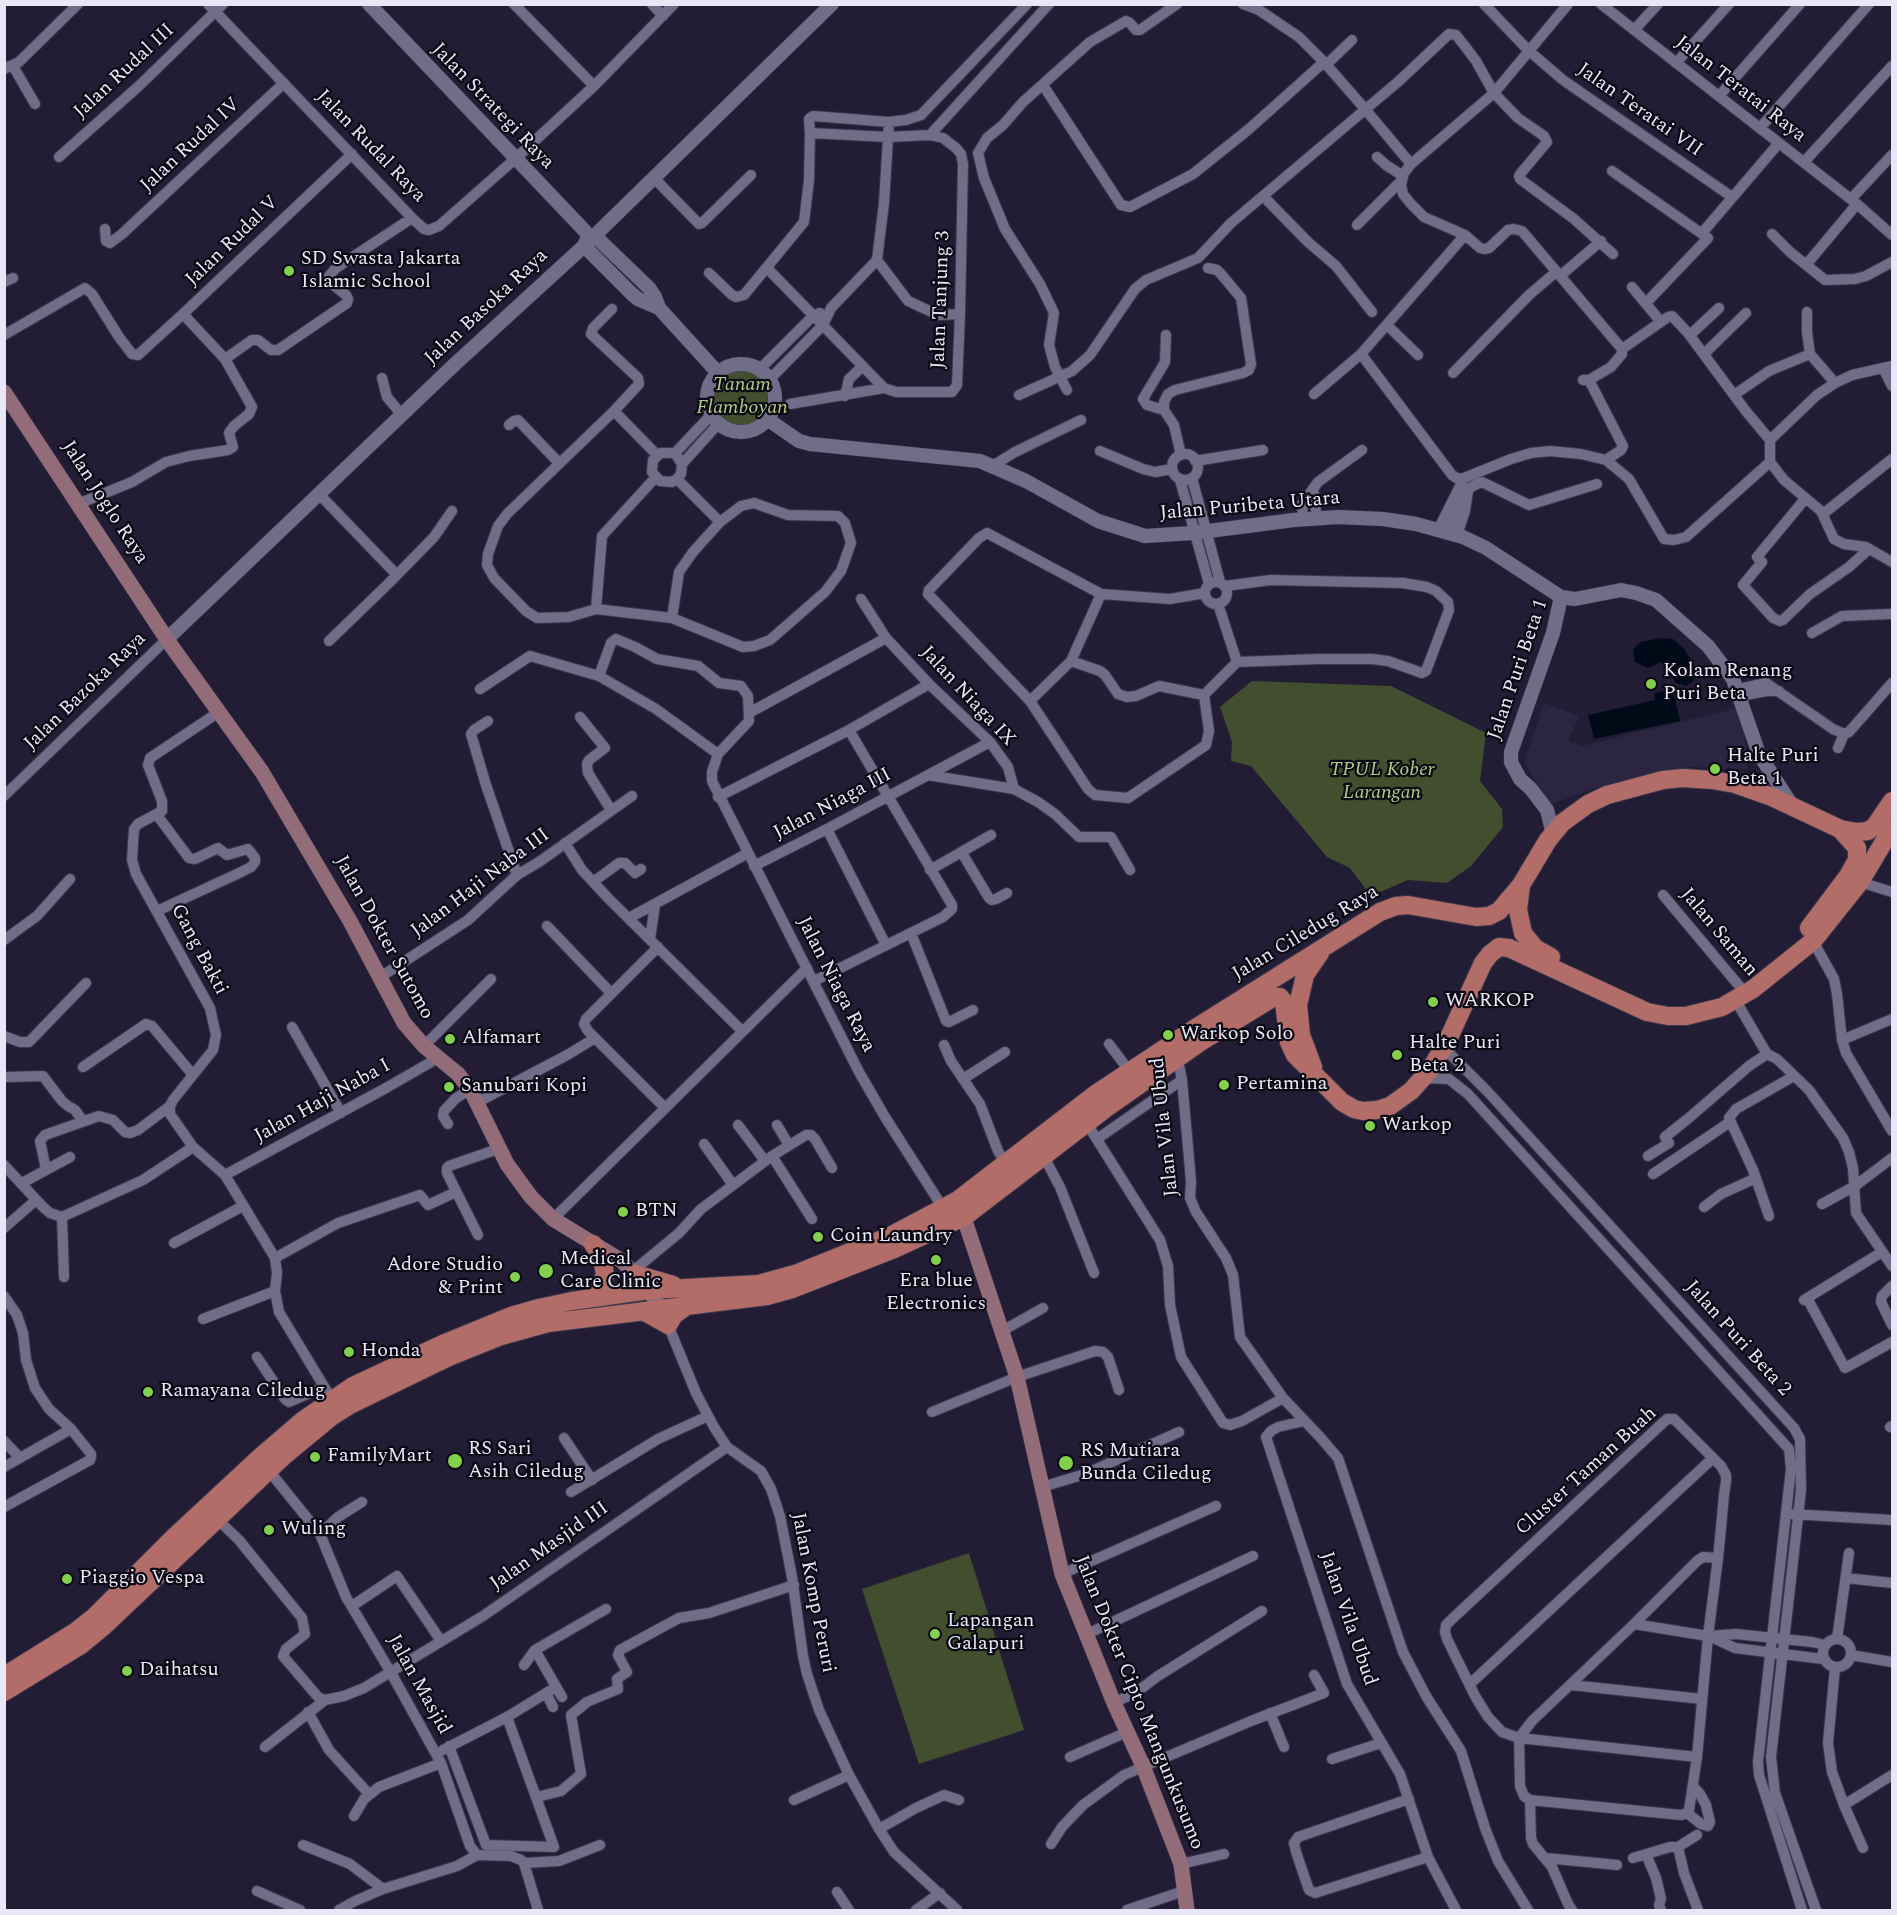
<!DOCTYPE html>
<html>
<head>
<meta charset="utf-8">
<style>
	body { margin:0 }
	#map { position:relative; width:1897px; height:1915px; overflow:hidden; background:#221d34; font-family:Spectral,serif }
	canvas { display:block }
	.frame { position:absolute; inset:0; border:6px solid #e9e7f7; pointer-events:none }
</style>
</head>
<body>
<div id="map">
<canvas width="1897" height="1915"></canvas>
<div class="frame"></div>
</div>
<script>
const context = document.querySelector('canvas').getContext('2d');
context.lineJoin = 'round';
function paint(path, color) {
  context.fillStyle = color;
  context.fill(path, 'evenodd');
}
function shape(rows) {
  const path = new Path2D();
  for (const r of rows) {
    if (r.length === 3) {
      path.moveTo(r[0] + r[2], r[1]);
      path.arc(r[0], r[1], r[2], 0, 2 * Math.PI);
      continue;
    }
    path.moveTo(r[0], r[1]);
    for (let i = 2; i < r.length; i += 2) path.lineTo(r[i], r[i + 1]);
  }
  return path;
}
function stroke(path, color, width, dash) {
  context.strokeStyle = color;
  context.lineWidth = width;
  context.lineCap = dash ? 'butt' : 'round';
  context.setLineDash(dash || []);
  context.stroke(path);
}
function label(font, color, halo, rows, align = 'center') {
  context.font = font + ' Spectral,serif';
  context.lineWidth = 4.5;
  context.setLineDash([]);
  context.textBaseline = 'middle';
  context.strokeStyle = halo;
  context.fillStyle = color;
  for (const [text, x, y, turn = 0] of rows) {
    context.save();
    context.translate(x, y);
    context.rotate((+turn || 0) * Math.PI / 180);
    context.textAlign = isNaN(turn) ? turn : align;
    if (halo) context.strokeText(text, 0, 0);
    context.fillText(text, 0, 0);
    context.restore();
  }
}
paint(shape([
	[1544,703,1579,716,1569,740,1582,746,1737,708,1744,729,1748,769,1688,767,1608,784,1550,804,1524,762]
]), '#2c2542');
paint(shape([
	[741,397,34],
	[1252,681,1391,686,1486,733,1480,781,1502,809,1503,827,1471,866,1447,883,1408,880,1371,896,1350,868,1327,857,1251,766,1231,761,1232,742,1220,707],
	[969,1553,1024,1730,919,1764,862,1589]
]), '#424e2e');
paint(shape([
	[1661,638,1673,639,1685,650,1696,670,1693,681,1686,686,1676,683,1664,661,1648,668,1635,662,1633,650,1637,645,1641,642],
	[1667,690,1669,695,1674,694,1680,721,1594,739,1588,715,1655,700,1654,693]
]), '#000b19');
const minor = shape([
	[208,4,412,218,424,229,429,230,439,226,515,159,594,86,674,4],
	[514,4,594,86],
	[652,4,663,16],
	[1243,4,1259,10,1299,37,1324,62,1365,109,1411,164,1404,173,1401,185,1403,194,1411,204,1424,217,1465,235,1480,248,1484,249,1489,248,1508,230,1514,229,1522,231,1622,349,1668,317,1672,316,1688,333,1745,410,1770,440,1770,462,1784,480,1821,511,1834,539,1844,544,1866,547,1892,562],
	[1484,4,1528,50,1563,80,1732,197],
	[1601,4,1857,204,1892,235],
	[1634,30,1658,4],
	[1676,63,1729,4],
	[1326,65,1352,40],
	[13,66,35,104],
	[4,69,19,62,78,4],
	[1043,85,1121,205,1130,207,1193,174,1249,129,1324,62],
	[1719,96,1800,4],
	[1760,128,1869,4],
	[810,133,809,119,813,116,889,122,906,120,921,115,1027,4],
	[930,135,1049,4],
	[59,157,140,85,223,4],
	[1377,157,1386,165,1403,176],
	[1804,162,1892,66],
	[1411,164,1494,93,1568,4],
	[1612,171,1708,238,1646,303],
	[654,178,699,224,702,223,751,175],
	[1263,196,1308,242,1336,266,1372,312],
	[1851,199,1892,155],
	[1357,225,1402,180],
	[105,229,106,241,110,243,122,234,284,83],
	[1702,233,1779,143],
	[1772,234,1790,252,1825,280,1855,279,1866,276,1892,262],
	[877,260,908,301,938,315,960,314],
	[1806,265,1857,204],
	[709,273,732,295,736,297,744,295,804,222,809,180,810,133,888,137,930,135,943,138,956,148,961,154,963,164,960,314,957,385,952,392,896,392,884,388,767,268],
	[1560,276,1601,241],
	[4,282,13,278],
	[1632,287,1661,322],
	[612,309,593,328,591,334,638,378,639,384,614,411,507,514,498,526,488,554,487,565,494,578,526,611,537,618,569,617,596,609,672,618,743,647,754,646,770,640,825,592,841,571,851,543,845,523,838,516,788,515,754,503,741,506,720,522,677,479],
	[1807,312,1807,332,1810,354,1835,383],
	[1387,325,1418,355],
	[4,335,85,288,92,294,119,337,132,354,138,355,183,314,352,154],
	[1690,335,1719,308],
	[1361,354,1452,475,1458,479,1464,478,1511,459,1531,453,1550,451,1581,454,1606,460,1629,479,1664,539,1674,540,1686,537,1770,462],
	[1704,354,1746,313],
	[225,359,252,340,258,340,271,350,278,350,347,303,348,299,346,295,330,282,329,276,336,268,412,218],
	[1883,368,1892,386],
	[760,369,814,315,820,313],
	[1453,373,1529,295,1556,272],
	[382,378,387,397,402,415],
	[770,379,823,325,831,308,877,260,884,203,889,122],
	[1583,380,1589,380,1611,367,1622,354,1622,349],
	[1589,380,1623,446,1621,450,1606,460],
	[1067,390,1055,367,1049,345,1054,313,1040,284,1005,229,984,178,978,153,987,138,1003,125,1023,102,1090,42,1126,21,1130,23,1136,30,1140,30,1177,4],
	[1314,394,1361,354,1465,235],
	[1019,395,1072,371,1090,355,1135,289,1146,280,1198,258,1231,223,1399,81,1449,34,1456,35,1464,45,1476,61,1494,93,1518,118,1544,136,1547,142,1521,173,1519,176,1520,179,1574,219,1613,254],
	[1734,395,1769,371,1810,354],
	[845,396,849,379,863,366],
	[790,404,884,388],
	[1164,410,1147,405,1143,399,1165,362,1166,335],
	[614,411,657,455],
	[509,425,514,421,518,420,559,463],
	[1770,440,1817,395,1835,383,1852,375,1892,366],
	[1100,451,1143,469,1155,472,1172,469],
	[675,453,712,414],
	[1185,467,13],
	[1181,455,1174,425,1164,410,1164,402,1168,394,1175,390,1243,373,1249,370,1251,364,1241,298,1221,274,1217,270,1208,268],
	[1195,461,1263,450],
	[682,464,675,453,661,453,653,460,652,472,660,481,672,482,677,479,681,474,682,464,719,423],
	[994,465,1015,452,1081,420],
	[1192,478,1220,582],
	[1180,480,1209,584],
	[1313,489,1317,518],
	[319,494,397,575],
	[1805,499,1757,557,1762,562,1743,585,1773,618,1780,621,1783,620,1810,594,1849,567,1869,549],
	[78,504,132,482,166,462,189,456,228,450,233,447,229,433,234,426,249,414,252,407,225,359,183,314],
	[1823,514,1892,459],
	[1303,519,1302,504,1318,482,1362,450],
	[1438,530,1464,478],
	[1448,532,1460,500,1471,487,1477,484,1482,482,1529,505,1597,484],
	[1457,535,1465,511,1468,491],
	[1216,593,11],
	[1205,593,1170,599,1101,594,987,533,979,538,929,590,928,594,1030,701,1088,789,1095,795,1128,798,1206,745,1209,731,1204,695,1237,662],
	[861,599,886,638,929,684,990,742,1008,767,1014,789],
	[1218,604,1237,662,1319,659,1372,659,1388,661,1422,673,1426,671,1449,610,1448,602,1436,591,1427,587,1403,583,1271,580,1225,586],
	[596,609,602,536,655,478],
	[672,618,679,572,693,552,720,522],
	[1812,633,1842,616,1890,614],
	[329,641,389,583,434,537,452,511],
	[1071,661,1100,671,1105,675,1118,694,1127,697,1136,696,1159,686,1204,695],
	[599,676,611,643,616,639,635,647,657,659,698,666,719,683,741,686,748,696,749,721,718,754,712,772,712,781,859,1072,885,1117,945,1211],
	[480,689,530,656,599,676,656,709,718,754],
	[1738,689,1766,683,1833,729,1844,734,1849,732,1892,683],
	[1740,696,1767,691,1779,691],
	[1030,701,1071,661,1101,594],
	[219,712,150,758,148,765,162,801,162,811,138,824,134,829,132,860,136,874,210,1008,216,1035,213,1050,173,1100,170,1106,170,1114,193,1147,225,1175,275,1258,277,1273,275,1291,279,1312,334,1403],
	[749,713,886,638],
	[580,717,605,748,589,760,587,764,588,773,611,810],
	[488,721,474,730,471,734,486,785,517,875],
	[1838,748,1844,734],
	[928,775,1014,789,1038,802,1055,814,1079,837,1111,837,1130,870],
	[4,796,167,639],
	[718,797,849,730,929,684],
	[827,829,886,945],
	[565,843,582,870,609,899,742,1031],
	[962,853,989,898,992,900,996,899,1007,893],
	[754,866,827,829,990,742],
	[930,870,991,835],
	[593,882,619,863,625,863,635,873,641,869],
	[1860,882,1892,892],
	[1663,895,1746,994],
	[157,911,237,874,251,867,255,862,255,858,248,849,227,855,218,848,195,859,189,858,157,815],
	[629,918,748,853],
	[547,926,611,993],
	[911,933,946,1021,949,1022,973,1010],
	[650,939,655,905],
	[4,940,37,916,70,879],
	[1813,941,1834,979,1837,994,1842,1040,1846,1053,1892,1131],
	[658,947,586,1019,584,1024,588,1031,664,1107],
	[379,978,468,920,517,875,539,862,632,796],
	[814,981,943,917,952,909,952,905,849,730],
	[1736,1001,1767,1054,1777,1059,1809,1090,1843,1138,1849,1152,1853,1168,1856,1213,1892,1266],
	[292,1027,341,1113],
	[4,1036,20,1042,29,1042,86,983],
	[1842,1040,1892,1019],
	[1109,1044,1130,1072],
	[1446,1044,1451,1055,1488,1092,1634,1252,1794,1428,1800,1439,1801,1490,1771,1757,1775,1793,1816,1910],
	[944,1045,951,1061,980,1104,998,1151,1006,1164],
	[424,1046,491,979],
	[1177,1055,1182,1080,1191,1181,1190,1198,1196,1212,1226,1258,1233,1275,1240,1337,1283,1398,1320,1437,1338,1458,1403,1652,1426,1696,1461,1751,1485,1828,1498,1861,1528,1910],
	[83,1067,146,1024,152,1026,193,1075],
	[7,1077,43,1076,62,1101,68,1106,75,1110,83,1121],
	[1423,1078,1449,1079,1468,1094,1789,1449,1791,1469,1758,1762,1759,1775,1802,1910],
	[963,1079,1005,1052],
	[478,1102,569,1054,595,1038],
	[1086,1122,1160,1240,1168,1266,1170,1305,1181,1357,1223,1423,1230,1425,1242,1421,1283,1398],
	[448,1124,443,1116,444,1111,455,1099,470,1089],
	[738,1125,765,1161],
	[777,1125,789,1145],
	[1097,1139,1182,1080],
	[704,1144,733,1185],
	[1043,1155,1060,1187,1094,1273],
	[772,1156,812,1219],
	[1648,1156,1669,1143,1665,1137,1690,1117,1749,1066,1767,1054],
	[4,1165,42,1206,50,1213,62,1217],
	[46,1169,40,1141,45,1135,99,1116,113,1120,125,1132,130,1133,138,1130,170,1106],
	[1653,1174,1730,1122],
	[225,1175,386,1088,438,1058],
	[22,1183,70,1157],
	[1822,1204,1855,1186,1892,1158],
	[1704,1207,1721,1194,1756,1178],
	[1769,1216,1753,1170,1729,1118,1736,1109,1794,1076],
	[62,1217,143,1180,193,1147],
	[62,1217,64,1277],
	[553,1219,807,968],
	[4,1228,36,1200],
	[478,1235,447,1173,447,1168,449,1166,498,1149],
	[174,1243,243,1206],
	[275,1258,338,1223,420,1195,428,1205,456,1192],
	[633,1271,679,1233,701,1209,772,1156,806,1135,811,1135,815,1139,832,1168],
	[1892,1286,1882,1296,1881,1302,1892,1325],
	[4,1296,17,1315,23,1333,26,1360,35,1388,49,1409,71,1429,91,1454,91,1457,90,1460,4,1507],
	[1807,1298,1845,1368,1892,1342],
	[1804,1300,1882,1252],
	[203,1319,275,1291],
	[666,1320,696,1393,714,1427,727,1447,761,1471,771,1489,780,1516,792,1577,803,1656,807,1674,819,1710,849,1775,879,1829,894,1852,957,1910],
	[1002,1331,1043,1308],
	[257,1357,285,1399,289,1402,324,1387],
	[932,1412,1017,1377,1095,1351,1103,1352,1108,1357,1119,1390],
	[1304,1421,1278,1427,1271,1431,1266,1437,1268,1443,1347,1684,1400,1774,1428,1857,1456,1910],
	[1890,1427,1892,1426],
	[564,1438,592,1480],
	[4,1441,20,1458],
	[4,1467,71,1429],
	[266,1467,320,1534,346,1597,390,1671,441,1763,470,1846,477,1855,511,1856,521,1860,524,1863,538,1910],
	[1042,1487,1085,1474,1179,1432],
	[571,1492,658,1439,708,1416],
	[1791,1514,1892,1520],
	[217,1519,239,1540,302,1618,305,1634,286,1649,283,1656,318,1697,325,1700],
	[320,1534,338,1517,362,1502],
	[1062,1574,1216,1506],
	[1846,1578,1892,1583],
	[352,1606,397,1576,441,1641],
	[1634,1624,1708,1636,1736,1634,1812,1642,1825,1645],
	[1085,1635,1253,1556],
	[1711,1637,1735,1648,1823,1659],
	[1837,1653,14],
	[1837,1639,1849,1553],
	[535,1650,562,1697],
	[1851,1655,1892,1662],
	[524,1665,535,1650,606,1609],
	[1835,1668,1828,1743,1832,1772,1844,1805,1863,1848],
	[1470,1684,1713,1458],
	[1571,1685,1702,1699],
	[546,1693,553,1707],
	[1114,1703,1138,1691,1158,1676,1262,1611],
	[308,1712,329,1750,369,1794],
	[1270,1713,1284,1747],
	[449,1746,486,1845,554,1847,507,1717],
	[265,1747,325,1700,344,1696,364,1688,483,1616,727,1447],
	[443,1750,507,1717,556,1687],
	[1070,1757,1127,1732],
	[1697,1757,1519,1738,1520,1786,1524,1796,1530,1800,1681,1815,1687,1813,1689,1810,1697,1757,1708,1636,1718,1558,1721,1528,1724,1495,1726,1481,1726,1475,1721,1466,1674,1419,1667,1419,1452,1619,1446,1625,1445,1632,1447,1639,1475,1696,1488,1717,1502,1732,1519,1738,1532,1721,1634,1624,1697,1561,1703,1557,1718,1558],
	[1332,1759,1381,1743],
	[537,1797,561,1791,581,1774,571,1715,587,1702,618,1689,617,1679,627,1672,618,1655,620,1650,679,1618,709,1613,794,1585],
	[1409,1799,1298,1837,1294,1843,1296,1852,1309,1890,1315,1893,1428,1857],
	[794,1800,849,1775],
	[1530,1800,1531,1838,1533,1844,1552,1867,1568,1904,1572,1910],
	[1844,1805,1892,1775],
	[1687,1813,1701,1824,1708,1826,1710,1822,1706,1805,1700,1794,1693,1786],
	[354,1816,364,1799,379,1787,441,1763],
	[879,1829,916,1808,944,1795,959,1800],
	[1051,1844,1062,1827,1083,1805,1124,1775,1251,1721,1324,1693,1314,1675],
	[303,1845,350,1864,383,1889],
	[1678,1847,1684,1873,1698,1910],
	[1646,1854,1656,1878,1661,1899,1659,1905,1661,1910],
	[1546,1858,1617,1865],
	[1633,1858,1670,1847,1678,1847,1697,1835],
	[524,1863,559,1861,600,1845],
	[1181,1864,1224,1854],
	[257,1891,300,1910],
	[837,1892,849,1910],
	[339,1910,355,1901,383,1889,457,1866,477,1855],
	[916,1910,940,1893],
	[1127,1910,1184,1891]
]);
const tertiary = shape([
	[369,4,583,229,588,235,595,236,649,288,655,297,659,308,718,373],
	[587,239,584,246,632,294,638,299,659,308],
	[741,398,34],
	[767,419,799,441,810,444,980,461,1026,481,1098,521,1145,536,1193,533,1294,520,1338,517,1383,519,1416,524,1463,537,1486,548,1561,597,1575,599,1621,590,1636,593,1656,600,1708,646,1733,679,1759,754,1791,804],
	[167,639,454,365,584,246,832,4],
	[1553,834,1547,810,1531,789,1520,779,1511,762,1511,752,1553,633,1561,597]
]);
const secondary = shape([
	[4,392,170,644,262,772,350,921,404,1023,424,1046,458,1074,470,1089,507,1164,531,1197,553,1219,622,1261,649,1290,660,1308],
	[960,1206,1017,1377,1062,1574,1114,1703,1143,1766,1181,1864,1187,1910]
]);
const primary = shape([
	[1521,885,1518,910,1523,933,1535,948,1551,957],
	[1809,928,1848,876,1857,860,1857,848,1840,829],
	[1313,1067,1301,1035,1298,1005,1305,975,1320,953],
	[593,1244,602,1257,605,1275,596,1297],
	[635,1274,673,1285],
	[643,1311,668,1325,674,1315,688,1305],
	[4,1676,75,1632,94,1617,173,1538,259,1458,302,1421,353,1386,445,1343,511,1316,539,1308,572,1301,649,1290,759,1284,795,1274,890,1236,958,1200,1097,1093,1197,1027,1380,912,1396,906,1408,905,1476,917,1489,916,1499,911,1521,885,1548,840,1562,823,1588,804,1607,795,1663,780,1683,778,1712,780,1735,784,1772,797,1840,829,1857,832,1868,831,1875,826,1892,801],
	[4,1692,81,1645,104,1626,285,1455,331,1417,350,1405,449,1357,501,1336,548,1323,767,1296,792,1289,894,1249,964,1217,1105,1109,1202,1041,1274,997,1280,997,1284,1002,1289,1042,1295,1055,1342,1102,1354,1109,1363,1111,1377,1110,1390,1106,1411,1091,1429,1071,1446,1044,1483,963,1490,954,1499,947,1509,948,1647,1012,1668,1016,1686,1016,1722,1007,1753,989,1813,941,1860,882,1892,828]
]);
stroke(minor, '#3d384b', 12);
stroke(tertiary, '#3d384b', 15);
stroke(secondary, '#3d384b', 16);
stroke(primary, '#3d384b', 20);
stroke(minor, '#716c88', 10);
stroke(tertiary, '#716c88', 14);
stroke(secondary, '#926c79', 15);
stroke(primary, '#b36d69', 18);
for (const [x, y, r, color] of [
	[289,271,6,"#83d04f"],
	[1651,684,6,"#83d04f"],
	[1715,769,6,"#83d04f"],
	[1433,1002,6,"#83d04f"],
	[1168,1035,6,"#83d04f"],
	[450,1039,6,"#83d04f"],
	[1397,1055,6,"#83d04f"],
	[1224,1085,6,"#83d04f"],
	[449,1087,6,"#83d04f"],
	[1370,1126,6,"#83d04f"],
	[623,1212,6,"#83d04f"],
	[818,1237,6,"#83d04f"],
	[936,1260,6,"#83d04f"],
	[546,1271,8,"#83d04f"],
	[515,1277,6,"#83d04f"],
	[349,1352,6,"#83d04f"],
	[148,1392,6,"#83d04f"],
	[315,1457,6,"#83d04f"],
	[455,1461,8,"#83d04f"],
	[1066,1463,8,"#83d04f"],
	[269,1530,6,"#83d04f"],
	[67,1579,6,"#83d04f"],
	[935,1634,6,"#83d04f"],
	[127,1671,6,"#83d04f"]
]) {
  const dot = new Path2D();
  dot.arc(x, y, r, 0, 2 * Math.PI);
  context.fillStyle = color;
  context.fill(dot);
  stroke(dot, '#0b0913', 2);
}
label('20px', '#e9e7f7', '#0b0913', [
	["Jalan Rudal III",125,72,-43],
	["Jalan Teratai Raya",1740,90,38],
	["Jalan Strategi Raya",492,107,46],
	["Jalan Teratai VII",1639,111,35],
	["Jalan Rudal IV",191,146,-43],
	["Jalan Rudal Raya",370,147,46],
	["Jalan Rudal V",233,242,-44],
	["Jalan Tanjung 3",942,300,-88],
	["Jalan Basoka Raya",487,308,-43],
	["Jalan Joglo Raya",104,503,57],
	["Jalan Puribeta Utara",1250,507,-5],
	["Jalan Puri Beta 1",1519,670,-71],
	["Jalan Bazoka Raya",86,692,-44],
	["Jalan Niaga IX",967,697,47],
	["Jalan Niaga III",833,805,-28],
	["Jalan Haji Naba III",481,884,-37],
	["Jalan Saman",1718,933,50],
	["Jalan Ciledug Raya",1306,934,-31],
	["Jalan Dokter Sutomo",383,938,61],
	["Gang Bakti",198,950,62],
	["Jalan Niaga Raya",835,985,63],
	["Jalan Haji Naba I",323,1102,-29],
	["Jalan Vila Ubud",1166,1127,-96],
	["Jalan Puri Beta 2",1737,1339,48],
	["Cluster Taman Buah",1587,1472,-42],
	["Jalan Masjid III",550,1547,-35],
	["Jalan Komp Peruri",812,1593,79],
	["Jalan Vila Ubud",1347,1619,71],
	["Jalan Masjid",418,1685,61],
	["Jalan Dokter Cipto Mangunkusumo",1138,1703,68]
]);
label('20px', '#e9e7f7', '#0b0913', [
	["SD Swasta Jakarta",301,260],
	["Islamic School",301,283],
	["Kolam Renang",1663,672],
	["Puri Beta",1663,695],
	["Halte Puri",1727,757],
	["Beta 1",1727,780],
	["WARKOP",1445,1002],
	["Warkop Solo",1180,1035],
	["Alfamart",462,1039],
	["Halte Puri",1409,1044],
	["Beta 2",1409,1067],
	["Pertamina",1236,1085],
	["Sanubari Kopi",461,1087],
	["Warkop",1382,1126],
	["BTN",635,1212],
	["Coin Laundry",830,1237],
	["Medical",560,1260],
	["Care Clinic",560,1283],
	["Adore Studio",503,1266,"right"],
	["& Print",503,1289,"right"],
	["Era blue",936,1282,"center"],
	["Electronics",936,1305,"center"],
	["Honda",361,1352],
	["Ramayana Ciledug",160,1392],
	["RS Sari",468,1450],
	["Asih Ciledug",468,1473],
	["RS Mutiara",1080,1452],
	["Bunda Ciledug",1080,1475],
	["FamilyMart",327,1457],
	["Wuling",281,1530],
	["Piaggio Vespa",79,1579],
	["Lapangan",947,1622],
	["Galapuri",947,1645],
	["Daihatsu",139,1671]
], 'left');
label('italic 20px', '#b2cb86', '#0b0913', [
	["Tanam",742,386],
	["Flamboyan",742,409],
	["TPUL Kober",1382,771],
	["Larangan",1382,794]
]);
</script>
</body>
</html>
